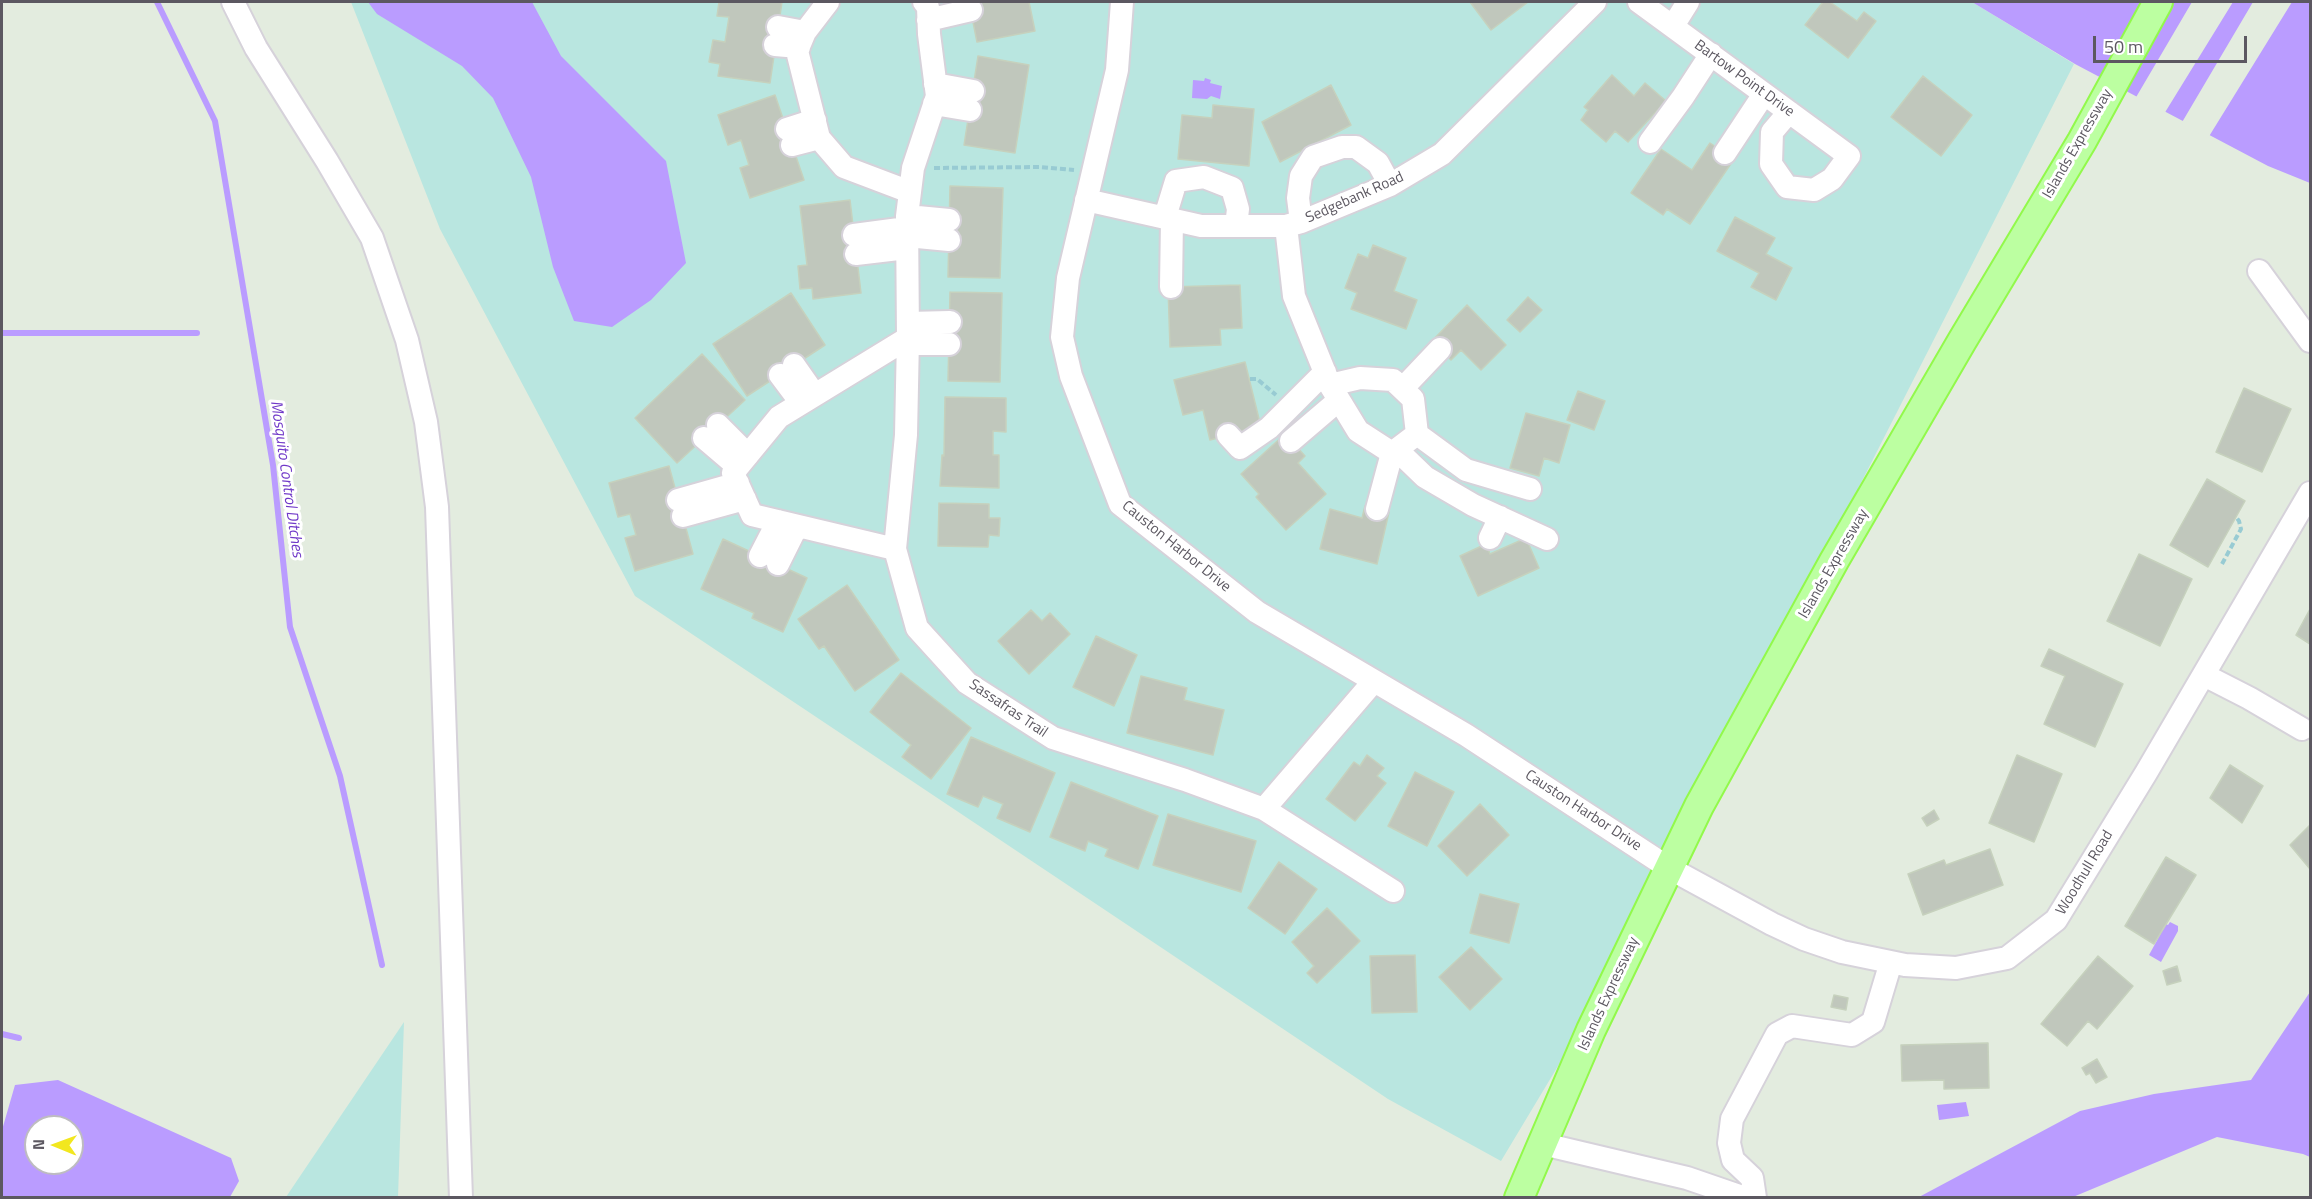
<!DOCTYPE html>
<html>
<head>
<meta charset="utf-8">
<style>
	body { margin:0 }
	#map { position:relative; width:2312px; height:1199px; overflow:hidden; background:#e3ecdf; font-family:"Titillium Web",sans-serif }
	canvas { display:block }
	.frame { position:absolute; inset:0; border:3px solid #5c5861; pointer-events:none }
	.north { position:absolute; left:24px; top:1115px; width:60px; height:60px; box-sizing:border-box; background:#fff; border:2px solid #bebcc0; border-radius:50%; rotate:271deg; font-size:16px; font-weight:700; line-height:24px; text-align:center; color:#5c5861 }
	.north::after { content:''; display:block; margin:auto; width:21px; height:27px; background:#f2e71f; clip-path:polygon(50% 0,100% 100%,50% 72%,0 100%) }
	.scale { position:absolute; left:2093px; top:36px; width:154px; height:27px; box-sizing:border-box; border:3px solid #5c5861; border-top:0; padding-left:8px; font-size:18px; line-height:21px; white-space:nowrap; color:#5c5861; -webkit-text-stroke:4px #fff; paint-order:stroke }
</style>
</head>
<body>
<div id="map">
<canvas width="2312" height="1199"></canvas>
<div class="frame"></div>
<div class="north">N</div>
<div class="scale">50 m</div>
</div>
<script>
const context = document.querySelector('canvas').getContext('2d');
context.lineJoin = 'round';
function paint(path, color) {
  context.fillStyle = color;
  context.fill(path, 'evenodd');
}
function shape(rows) {
  const path = new Path2D();
  for (const r of rows) {
    path.moveTo(r[0], r[1]);
    for (let i = 2; i < r.length; i += 2) path.lineTo(r[i], r[i + 1]);
  }
  return path;
}
function stroke(path, color, width, dash) {
  context.strokeStyle = color;
  context.lineWidth = width;
  context.lineCap = dash ? 'butt' : 'round';
  context.setLineDash(dash || []);
  context.stroke(path);
}
function label(font, color, halo, rows, align = 'center') {
  context.font = font + ' "Titillium Web",sans-serif';
  context.lineWidth = 6;
  context.setLineDash([]);
  context.textBaseline = 'middle';
  context.strokeStyle = halo;
  context.fillStyle = color;
  for (const [text, x, y, turn = 0] of rows) {
    context.save();
    context.translate(x, y);
    context.rotate((+turn || 0) * Math.PI / 180);
    context.textAlign = isNaN(turn) ? turn : align;
    if (halo) context.strokeText(text, 0, 0);
    context.fillText(text, 0, 0);
    context.restore();
  }
}
paint(shape([
	[351,2,1972,2,2074,64,1600,996,1501,1161,1388,1099,635,596,440,229],
	[404,1022,398,1197,286,1197]
]), '#b9e6e0');
paint(shape([
	[368,2,532,2,561,56,666,161,686,263,651,300,612,327,574,321,553,267,531,177,493,98,462,66,377,14],
	[1972,2,2310,2,2310,183,2268,166,2075,64],
	[1205,78,1211,80,1210,83,1222,86,1220,99,1211,96,1207,99,1192,98,1193,80,1204,81],
	[2170,922,2178,926,2178,931,2161,962,2149,955,2166,924,2168,925],
	[2310,992,2310,1157,2303,1154,2217,1137,2073,1197,1919,1197,2080,1111,2154,1094,2251,1080],
	[58,1080,231,1158,239,1181,230,1197,2,1197,2,1130,15,1085],
	[36,1127,72,1127,72,1163,36,1163],
	[1966,1102,1969,1116,1939,1120,1937,1105]
]), '#ba9cff');
paint(shape([
	[2192,2,2233,2,2164,114,2135,99],
	[2253,2,2292,2,2208,138,2181,124]
]), '#e3ecdf');
stroke(shape([
	[157,2,215,121,273,465,290,627,340,776,382,965],
	[2,333,197,333],
	[2,1034,19,1038]
]), '#ba9cff', 6);
const building = shape([
	[719,2,782,2,770,83,718,76,720,64,709,62,713,40,725,42,729,17,717,16,719,2],
	[969,2,1029,2,1035,31,977,42,969,2],
	[1470,2,1528,2,1491,30,1470,2],
	[1823,2,1830,2,1857,21,1864,12,1876,21,1848,58,1805,25,1823,2],
	[978,56,1029,65,1015,153,964,145,978,56],
	[1612,75,1634,96,1645,83,1666,101,1628,142,1615,131,1606,142,1581,120,1588,110,1584,107,1612,75],
	[1923,76,1972,115,1941,156,1891,117,1923,76],
	[1331,85,1351,125,1280,162,1262,122,1331,85],
	[775,95,804,180,750,198,740,168,749,165,741,140,728,145,718,115,775,95],
	[1213,105,1254,109,1249,166,1178,159,1182,115,1212,118,1213,105],
	[1710,143,1734,159,1690,224,1667,209,1663,215,1631,193,1661,149,1692,170,1710,143],
	[950,186,1003,188,1000,278,948,277,950,186],
	[850,200,861,293,813,299,812,288,800,289,798,266,807,265,800,206,850,200],
	[1735,217,1775,238,1766,254,1792,268,1776,300,1751,287,1759,273,1717,251,1735,217],
	[1373,245,1406,258,1394,291,1417,300,1406,329,1351,309,1357,293,1345,288,1358,254,1368,258,1373,245],
	[1240,285,1242,328,1220,329,1221,345,1170,347,1168,287,1240,285],
	[950,292,1002,293,1000,382,948,381,950,292],
	[791,293,825,345,747,396,713,344,791,293],
	[1528,297,1542,310,1520,332,1507,320,1528,297],
	[1467,305,1506,345,1481,370,1461,350,1451,360,1432,341,1467,305],
	[702,354,745,400,677,463,635,418,702,354],
	[1245,362,1261,427,1210,440,1203,410,1183,415,1174,380,1245,362],
	[2244,388,2291,409,2262,472,2216,452,2244,388],
	[1578,391,1605,401,1594,430,1567,420,1578,391],
	[945,397,1006,398,1006,432,993,431,993,455,999,455,999,488,940,486,942,455,944,456,945,397],
	[1526,413,1570,425,1559,463,1544,458,1539,476,1510,468,1526,413],
	[1285,434,1305,456,1298,463,1326,494,1286,530,1256,497,1259,494,1241,474,1285,434],
	[669,466,693,554,635,571,625,538,636,535,630,514,618,517,609,483,669,466],
	[2207,479,2245,501,2208,567,2170,545,2207,479],
	[939,503,989,504,989,518,1000,518,999,536,989,535,988,547,938,546,939,503],
	[1365,506,1389,512,1377,564,1320,549,1330,509,1362,518,1365,506],
	[1526,538,1539,568,1478,596,1460,556,1486,544,1490,554,1526,538],
	[723,539,807,578,783,632,752,618,754,613,701,589,723,539],
	[2139,554,2192,579,2160,646,2107,621,2139,554],
	[847,585,899,660,855,691,824,646,819,649,798,619,847,585],
	[2310,609,2310,644,2296,635,2310,609],
	[1031,610,1042,621,1050,613,1070,634,1029,674,998,641,1031,610],
	[1096,636,1137,655,1114,706,1073,687,1096,636],
	[2049,649,2123,684,2095,747,2044,724,2065,676,2041,666,2049,649],
	[901,673,971,728,931,779,902,757,911,745,870,712,901,673],
	[1141,676,1187,688,1184,700,1224,710,1213,755,1127,733,1141,676],
	[971,737,1055,773,1030,832,997,818,1003,804,983,796,978,807,947,794,971,737],
	[1367,755,1384,768,1377,776,1386,783,1355,821,1326,799,1354,762,1360,766,1367,755],
	[2017,755,2062,774,2034,842,1989,823,2017,755],
	[2230,765,2263,786,2242,823,2210,798,2230,765],
	[1415,772,1454,792,1427,846,1388,826,1415,772],
	[1071,782,1158,816,1138,869,1105,856,1108,849,1088,841,1085,851,1050,837,1071,782],
	[1480,804,1509,835,1467,876,1438,846,1480,804],
	[1934,810,1939,819,1927,826,1922,818,1934,810],
	[1168,814,1256,841,1241,892,1153,865,1168,814],
	[2310,825,2310,869,2290,845,2310,825],
	[1990,849,2003,885,1923,915,1908,874,1944,860,1946,865,1990,849],
	[2166,857,2196,875,2154,944,2125,926,2166,857],
	[1279,862,1317,889,1285,934,1248,908,1279,862],
	[1480,894,1519,904,1509,943,1470,933,1480,894],
	[1327,908,1360,941,1317,983,1307,973,1314,966,1292,942,1327,908],
	[1471,947,1502,979,1470,1010,1439,977,1471,947],
	[1415,955,1417,1012,1372,1013,1370,956,1415,955],
	[2098,956,2133,986,2097,1029,2088,1021,2067,1046,2041,1024,2098,956],
	[2177,966,2181,981,2167,985,2163,971,2177,966],
	[1834,995,1848,998,1846,1010,1831,1007,1834,995],
	[1988,1043,1989,1088,1944,1089,1944,1080,1902,1081,1901,1045,1988,1043],
	[2097,1059,2107,1077,2096,1083,2090,1073,2086,1075,2082,1068,2097,1059]
]);
paint(building, '#c0c7bc');
stroke(building, '#c6d1bd', 1.5);
const minor = shape([
	[233,2,256,48,327,161,372,238,407,340,426,422,437,507,461,1198],
	[828,2,805,32,797,51,819,138,844,167,910,192],
	[924,2,928,7,929,34,937,96,913,168,907,216,908,338,906,435,895,549,917,628,967,683,1053,738,1185,780,1264,809,1393,891],
	[1122,2,1117,70,1068,278,1062,337,1071,376,1120,504,1257,612,1466,735,1669,868,1772,924,1804,939,1842,952,1905,965,1956,968,2007,958,2056,920,2146,773,2310,493],
	[1639,2,1849,156,1832,179,1814,190,1787,187,1771,164,1772,132,1789,112],
	[928,20,971,10],
	[1673,26,1688,2],
	[778,27,805,32],
	[775,45,799,47],
	[935,84,973,91],
	[934,104,970,110],
	[787,129,815,120],
	[1650,142,1683,97,1711,54],
	[792,145,819,138],
	[1725,153,1764,94],
	[1086,200,1201,226,1286,226,1301,222,1390,185,1442,154,1595,2],
	[907,216,949,220],
	[1165,217,1176,181,1204,177,1232,188,1238,209,1236,226],
	[1301,222,1298,198,1301,176,1313,157,1342,147,1356,147,1378,163,1390,185],
	[1286,226,1294,296,1330,385,1358,431,1392,453,1417,434,1413,399,1393,380,1360,378,1330,385],
	[854,235,907,228],
	[907,236,949,240],
	[856,254,907,248],
	[2259,271,2310,341],
	[1171,287,1172,219],
	[908,323,950,322],
	[908,344,949,344],
	[794,365,815,395],
	[780,375,801,403],
	[1403,388,1440,349],
	[718,425,748,455],
	[1417,434,1466,470,1530,489],
	[1228,435,1240,448,1269,428,1325,372],
	[704,438,738,467],
	[1291,441,1339,400],
	[1397,450,1425,477,1473,505,1547,539],
	[678,500,738,483],
	[1377,509,1392,453],
	[683,516,745,499],
	[1490,538,1500,517],
	[895,549,752,515,733,473,779,417,908,338],
	[760,556,778,521],
	[778,564,797,526],
	[2204,675,2249,698,2302,729],
	[1264,809,1374,681],
	[1543,1144,1687,1178,1745,1198],
	[1755,1198,1752,1178,1733,1160,1729,1143,1732,1119,1777,1034,1792,1026,1852,1035,1873,1022,1891,962]
]);
const major = shape([
	[1519,1198,1591,1030,1699,806,1834,561,1962,341,2082,141,2158,2]
]);
stroke(minor, '#d6d2da', 26);
stroke(major, '#92f94b', 32);
stroke(shape([
	[934,168,1040,167,1074,170],
	[1250,379,1257,379,1276,395],
	[2222,564,2241,529,2239,521,2236,517]
]), '#98cbd3', 4, [6, 3]);
stroke(minor, '#fff', 22);
stroke(major, '#bcffa1', 28);
label('15px', '#5c5861', '#fff', [
	["Bartow Point Drive",1744,79,36],
	["Islands Expressway",2078,144,-60],
	["Sedgebank Road",1355,198,-24],
	["Causton Harbor Drive",1176,547,39],
	["Islands Expressway",1834,564,-60],
	["Sassafras Trail",1008,709,34],
	["Causton Harbor Drive",1583,811,33],
	["Woodhull Road",2085,873,-59],
	["Islands Expressway",1609,994,-65]
]);
label('italic 16px', '#7039c8', '#fff', [
	["Mosquito Control Ditches",286,479,82]
]);
</script>
</body>
</html>
